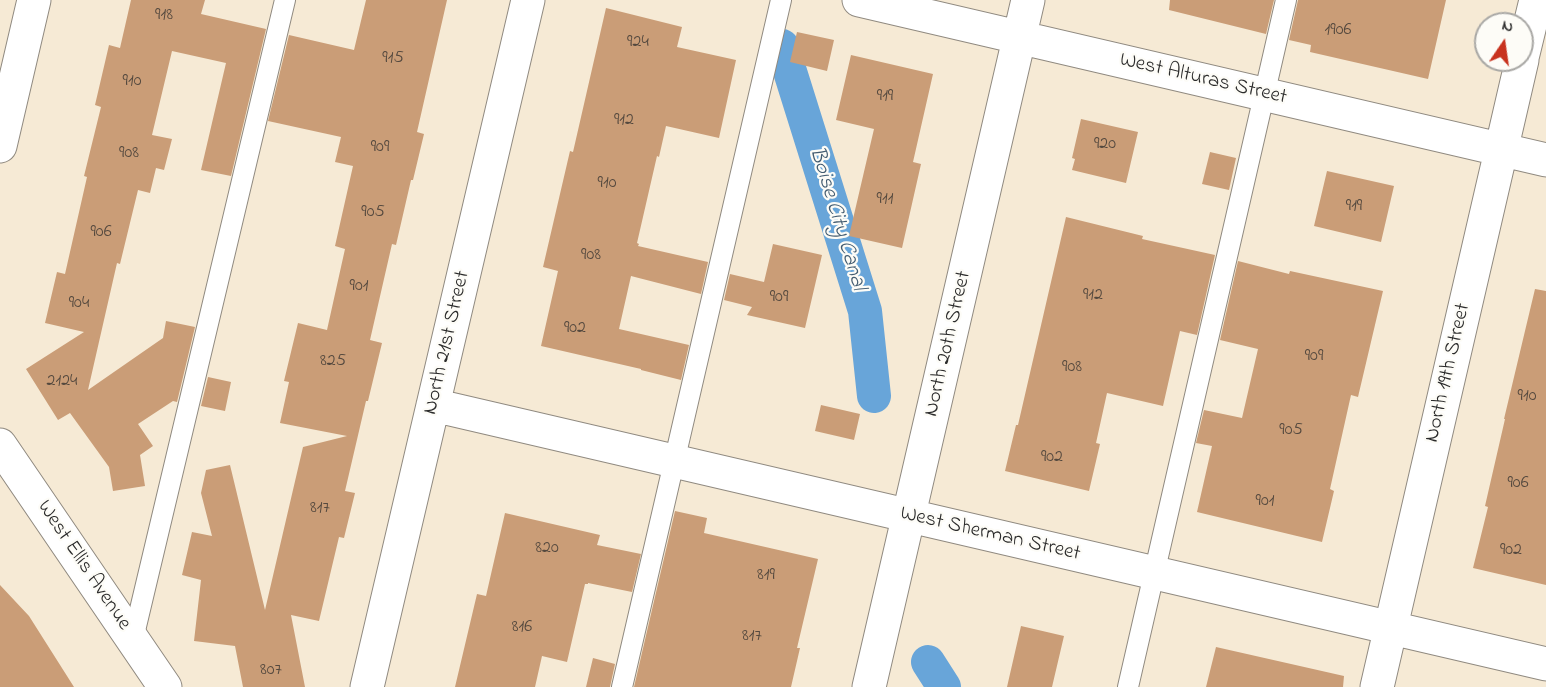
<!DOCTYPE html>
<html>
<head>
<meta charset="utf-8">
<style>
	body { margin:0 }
	#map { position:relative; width:1546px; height:687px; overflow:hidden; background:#f6ead5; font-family:"Indie Flower",sans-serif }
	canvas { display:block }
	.north { position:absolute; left:1474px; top:12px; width:60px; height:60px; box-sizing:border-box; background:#fdfcf7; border:2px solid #a9a8a5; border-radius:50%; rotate:13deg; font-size:16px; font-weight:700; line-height:24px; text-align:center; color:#2b2b2b }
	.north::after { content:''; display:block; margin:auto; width:21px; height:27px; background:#c8321e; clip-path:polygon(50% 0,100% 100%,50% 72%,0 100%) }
</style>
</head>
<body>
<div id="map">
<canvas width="1546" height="687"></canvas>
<div class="north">N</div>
</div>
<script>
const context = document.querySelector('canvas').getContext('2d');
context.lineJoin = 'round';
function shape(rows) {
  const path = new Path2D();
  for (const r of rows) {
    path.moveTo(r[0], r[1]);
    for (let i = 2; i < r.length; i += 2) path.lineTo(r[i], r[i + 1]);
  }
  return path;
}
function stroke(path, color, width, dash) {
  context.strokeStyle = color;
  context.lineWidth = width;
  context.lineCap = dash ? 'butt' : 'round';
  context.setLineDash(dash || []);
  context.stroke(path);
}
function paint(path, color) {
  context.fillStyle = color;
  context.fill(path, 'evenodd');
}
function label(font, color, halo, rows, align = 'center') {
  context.font = font + ' "Indie Flower",sans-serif';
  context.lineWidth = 4.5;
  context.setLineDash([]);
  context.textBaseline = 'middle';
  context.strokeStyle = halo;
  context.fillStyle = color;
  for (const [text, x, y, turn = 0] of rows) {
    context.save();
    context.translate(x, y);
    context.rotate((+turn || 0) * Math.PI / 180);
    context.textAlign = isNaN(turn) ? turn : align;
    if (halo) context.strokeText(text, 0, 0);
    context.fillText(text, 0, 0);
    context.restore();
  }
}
stroke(shape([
	[782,46,865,311,874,396],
	[928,662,944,687]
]), '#68a5d9', 34);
paint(shape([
	[131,0,205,0,201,14,266,29,231,176,201,170,226,63,172,51,152,135,172,139,164,170,156,168,150,193,138,190,120,264,117,263,88,390,163,338,166,321,195,327,177,402,173,401,138,424,153,446,140,455,145,486,113,491,109,467,70,413,58,420,26,369,84,332,45,323,57,272,65,274,87,177,84,176,101,107,95,105,109,45,120,48],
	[366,0,447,0,417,132,424,134,413,180,411,180,396,245,392,244,370,340,382,343,368,401,366,401,345,491,355,493,344,538,339,537,319,621,291,615,305,687,243,687,235,646,194,641,201,580,182,575,192,532,212,536,201,493,206,470,230,465,265,610,303,447,347,436,280,423,289,382,284,381,298,323,327,330,345,249,335,246,353,166,335,162,341,137,268,121,289,35,354,50],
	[1170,0,1274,0,1266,34,1169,10],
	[1298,0,1446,0,1428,79,1310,52,1311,45,1289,40],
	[606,8,682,27,677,47,736,60,719,138,666,126,659,157,657,156,637,243,639,244,638,246,708,262,701,294,631,276,619,329,689,345,681,380,641,370,641,369,541,346,558,271,543,267,570,151,573,152],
	[797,32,834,40,827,71,790,62],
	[851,55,933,74,913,162,921,164,902,248,849,236,874,129,836,120],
	[1081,119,1138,132,1126,183,1072,170,1075,159,1072,158],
	[1210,152,1236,158,1229,190,1202,184],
	[1327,171,1394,186,1381,242,1314,226],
	[1066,217,1143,236,1142,239,1215,255,1197,335,1180,331,1163,406,1107,393,1096,443,1100,444,1089,491,1005,471,1016,425,1018,425],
	[773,244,822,255,805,328,747,315,752,307,724,300,730,274,764,282],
	[1238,261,1289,274,1290,271,1383,291,1358,397,1351,395,1330,489,1334,491,1322,542,1197,512,1212,446,1196,443,1204,410,1242,418,1258,349,1220,340],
	[1535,289,1546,291,1546,585,1473,568,1488,507,1485,506,1505,419,1504,419],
	[208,377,231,382,225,411,201,406],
	[821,405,860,414,854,440,815,431],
	[675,511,707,518,704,533,818,559,797,648,800,648,791,687,634,687],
	[505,513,600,535,597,545,641,554,632,592,588,583,588,584,585,584,567,662,542,656,535,687,455,687,477,594,486,596],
	[0,585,29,616,74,687,0,687],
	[1021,626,1064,636,1052,687,1007,687],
	[1216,647,1344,676,1343,687,1206,687],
	[593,658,615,664,610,687,586,687]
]), '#ca9d77');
const service = shape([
	[133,639,285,0],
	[622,687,781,0],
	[1128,687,1286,0]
]);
const minor = shape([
	[859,0,1546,160],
	[1522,58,1536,0],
	[0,146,34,0],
	[433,405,1546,664],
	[0,445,165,687],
	[367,687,528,0],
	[869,687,1028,0],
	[1377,687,1522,60]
]);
stroke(service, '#908a80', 22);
stroke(minor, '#908a80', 35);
stroke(service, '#fff', 20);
stroke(minor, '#fff', 33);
label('18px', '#53483e', null, [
	["918",164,16],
	["1906",1338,31],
	["924",638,43],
	["915",393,59],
	["910",132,82],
	["919",885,97],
	["912",624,121],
	["920",1105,145],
	["909",380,148],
	["908",129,154],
	["910",607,184],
	["911",885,200],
	["919",1354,207],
	["905",373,213],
	["906",101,233],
	["908",591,256],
	["901",359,287],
	["912",1093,296],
	["909",779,298],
	["904",79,304],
	["902",575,329],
	["909",1314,357],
	["825",333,362],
	["908",1072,368],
	["2124",62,382],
	["910",1527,397],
	["905",1291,431],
	["902",1052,458],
	["906",1518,484],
	["901",1265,502],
	["817",320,509],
	["820",547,549],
	["902",1511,551],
	["819",766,576],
	["816",522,628],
	["817",752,637],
	["807",271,671]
]);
label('21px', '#2b2b2b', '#fdfcf7', [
	["West Alturas Street",1203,80,13],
	["North 21st Street",448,343,-77],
	["North 20th Street",949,344,-77],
	["North 19th Street",1449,373,-77],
	["West Sherman Street",990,535,13],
	["West Ellis Avenue",83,566,56]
]);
label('italic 22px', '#435c71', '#fdfcf7', [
	["Boise City Canal",836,219,73]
]);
</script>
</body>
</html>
